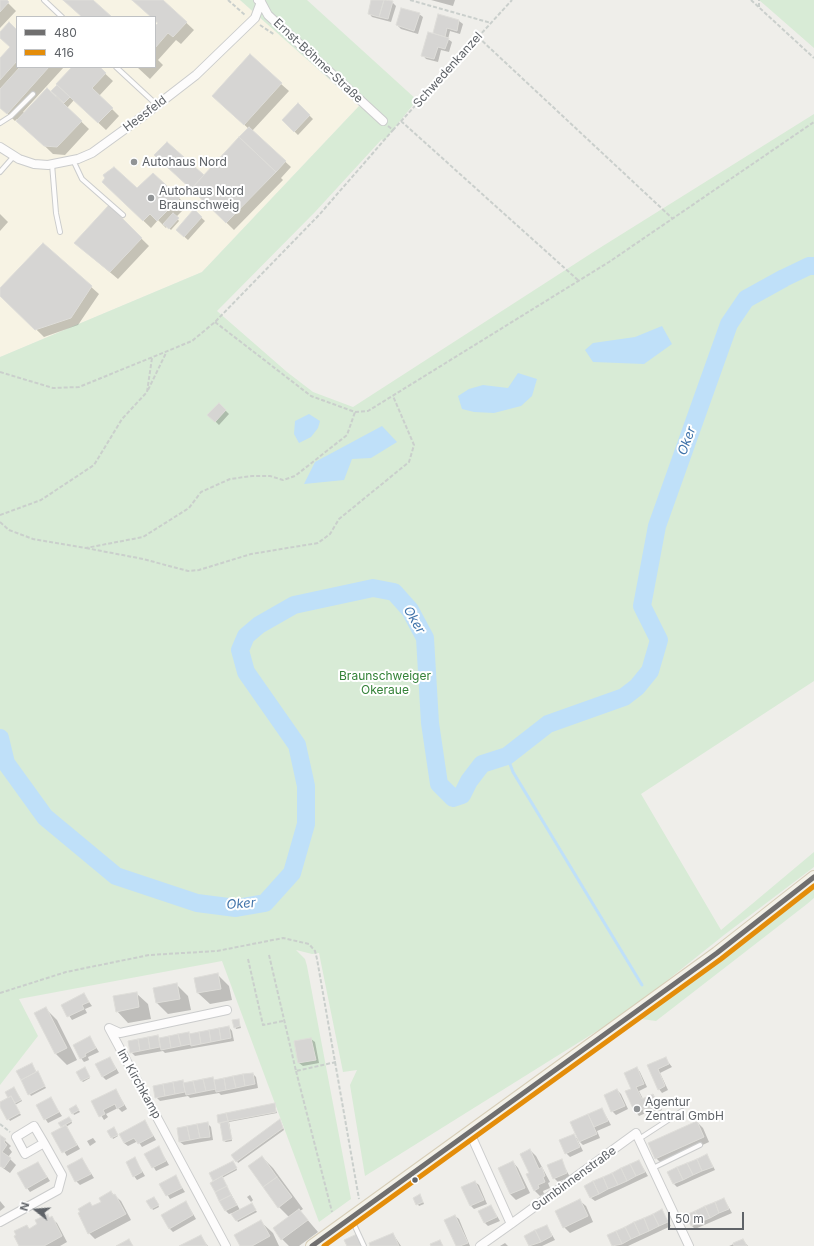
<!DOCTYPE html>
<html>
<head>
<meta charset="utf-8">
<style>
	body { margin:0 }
	#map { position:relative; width:814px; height:1246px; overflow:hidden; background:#efeeea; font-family:Inter,sans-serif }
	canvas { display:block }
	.legend { position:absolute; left:16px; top:16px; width:140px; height:52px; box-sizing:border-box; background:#fff; border:1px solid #bfc1c3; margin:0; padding:5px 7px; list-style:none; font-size:12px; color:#5f6368 }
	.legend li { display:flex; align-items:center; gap:8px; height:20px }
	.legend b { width:20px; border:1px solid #bfc1c3 }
	.north { position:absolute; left:16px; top:1190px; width:40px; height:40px; -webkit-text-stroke:3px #fff; paint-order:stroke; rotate:287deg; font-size:11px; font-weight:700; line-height:16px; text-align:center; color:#5f6368 }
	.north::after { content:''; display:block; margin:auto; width:14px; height:18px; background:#5f6368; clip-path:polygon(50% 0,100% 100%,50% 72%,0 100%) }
	.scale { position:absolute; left:668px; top:1212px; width:76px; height:18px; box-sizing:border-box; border:2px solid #5f6368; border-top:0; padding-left:5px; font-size:12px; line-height:14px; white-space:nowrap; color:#5f6368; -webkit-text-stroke:3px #fff; paint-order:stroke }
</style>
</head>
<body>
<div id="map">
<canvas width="814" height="1246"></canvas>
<ul class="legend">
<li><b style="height:5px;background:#706f6f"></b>480</li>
<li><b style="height:5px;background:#e48d0a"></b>416</li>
</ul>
<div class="north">N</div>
<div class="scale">50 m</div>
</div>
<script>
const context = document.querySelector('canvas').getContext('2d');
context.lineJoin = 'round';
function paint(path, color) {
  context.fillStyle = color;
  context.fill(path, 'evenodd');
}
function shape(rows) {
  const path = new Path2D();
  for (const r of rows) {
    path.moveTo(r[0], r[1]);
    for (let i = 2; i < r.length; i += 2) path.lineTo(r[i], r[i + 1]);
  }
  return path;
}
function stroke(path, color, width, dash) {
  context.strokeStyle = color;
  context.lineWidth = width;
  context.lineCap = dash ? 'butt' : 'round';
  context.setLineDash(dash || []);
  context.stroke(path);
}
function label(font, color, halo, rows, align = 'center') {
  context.font = font + ' Inter,sans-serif';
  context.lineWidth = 4;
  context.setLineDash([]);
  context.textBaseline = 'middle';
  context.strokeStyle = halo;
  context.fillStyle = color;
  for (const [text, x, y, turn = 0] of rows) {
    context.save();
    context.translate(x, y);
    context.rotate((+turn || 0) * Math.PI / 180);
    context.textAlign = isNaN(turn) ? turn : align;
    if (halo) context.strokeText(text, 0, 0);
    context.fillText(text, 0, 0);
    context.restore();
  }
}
paint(shape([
	[0,0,240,0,359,106,202,272,0,357],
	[17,17,155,17,155,67,17,67]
]), '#f7f3e4');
paint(shape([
	[240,0,307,0,417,100,383,142,382,139,315,212,217,311,287,372,313,392,353,407,598,249,814,114,814,681,641,794,721,930,814,852,814,867,724,935,629,1011,365,1176,350,1085,357,1070,343,1072,319,953,312,954,296,950,305,959,307,966,351,1199,319,1222,222,961,19,999,38,1036,0,1085,0,357,202,272,359,106,362,108],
	[759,0,814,0,814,48,766,6],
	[814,886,814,898,807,904,656,1021,634,1018,709,968]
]), '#d8ebd6');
paint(shape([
	[662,326,672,344,644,364,593,362,585,350,593,343,635,337],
	[518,373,537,379,532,396,521,406,494,413,474,412,462,409,458,396,469,389,483,385,508,388],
	[309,414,320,421,318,428,311,437,299,443,294,434,295,421],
	[382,426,397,442,371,458,352,459,344,480,304,484,315,462]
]), '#bfe0f9');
paint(shape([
	[0,0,5,0,16,11,0,28],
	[133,0,162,0,194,30,181,44,176,40,158,60,163,65,150,79,137,67,155,67,155,28,159,24,155,20,155,17,152,17],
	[372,0,385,0,392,2,396,6,391,22,372,17,369,13],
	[431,0,455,0,453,6],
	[419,14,423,17,418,34,401,29,397,25],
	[439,15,459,21,463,24,460,34,450,31,448,39,452,42,449,52,441,50,438,62,426,59,423,55,433,35],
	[17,31,17,67,64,67,23,112,25,113,56,97,73,67,98,67,113,81,99,96,119,116,106,130,74,100,67,108,89,129,65,155,53,154,17,119,15,121,0,107,0,59,11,47,0,36,0,34],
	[281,84,289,91,252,131,291,167,281,178,283,180,234,230,198,195,204,176,249,129,221,104],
	[298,104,313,119,298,135,283,120],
	[103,182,179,198,187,206,176,217,179,221,171,230,167,226,166,228,158,220,151,228],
	[109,207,149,246,118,279,75,243],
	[194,211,205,221,188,240,177,230],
	[0,214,8,222,0,231],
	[43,244,99,294,78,325,44,337,0,294,0,289],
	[219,404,229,414,219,425,209,415],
	[217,974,229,986,232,1000,210,1004,198,993],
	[176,984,188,996,191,1010,168,1014,157,1003],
	[136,993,148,1004,151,1019,128,1023,117,1011],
	[84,995,92,1006,85,1009,87,1013,72,1020,63,1006],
	[45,1008,57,1020,77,1060,67,1065,56,1054],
	[238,1020,241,1028,236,1029,235,1027],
	[229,1027,232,1031,234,1041,165,1053,163,1051,135,1056,131,1052,158,1036,160,1039],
	[90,1038,99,1052,88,1057,89,1060,84,1062,81,1058],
	[311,1039,315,1042,319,1063,303,1066,299,1063],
	[110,1058,119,1073,106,1080,102,1076],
	[665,1058,672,1067,660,1073,668,1090,662,1093,659,1089,648,1065],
	[33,1066,46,1088,31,1096,17,1071],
	[637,1068,640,1072,647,1087,639,1091,643,1099,653,1095,662,1110,649,1116,646,1113,639,1116,636,1112,633,1089],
	[86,1070,90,1078,83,1082,82,1081],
	[253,1074,256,1077,258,1088,221,1095,219,1093,190,1098,188,1096,160,1101,156,1097,182,1081,185,1084,213,1079,215,1081],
	[14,1088,22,1101,15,1105,21,1115,10,1121,0,1103,9,1098],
	[116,1090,127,1109,122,1112,118,1108,106,1114,108,1117,104,1120,93,1102],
	[617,1090,621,1094,628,1109,616,1115,612,1111],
	[50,1098,62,1116,48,1123,37,1106],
	[274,1105,277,1113,229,1122,232,1141,226,1142,224,1141,218,1116],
	[77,1108,80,1112,74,1115,73,1113],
	[602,1109,611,1125,597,1131,600,1138,583,1145,577,1139,583,1151,570,1157,566,1153,573,1135,580,1141,572,1123],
	[71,1120,72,1123,66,1127,80,1149,67,1156,52,1133,62,1128,60,1123],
	[280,1120,284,1130,238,1163,237,1161],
	[145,1122,156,1140,142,1147,138,1141,128,1146,124,1143],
	[697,1122,703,1128,709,1142,662,1164,656,1158],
	[207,1123,211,1127,213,1140,184,1145,180,1142],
	[115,1130,118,1136,113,1139,112,1137],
	[0,1136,11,1146,9,1148,12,1152,8,1157,16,1165,10,1173,0,1166],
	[93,1138,96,1142,90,1146,87,1141],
	[159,1148,169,1165,156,1171,146,1154],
	[530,1150,536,1156,550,1182,548,1183,550,1188,543,1191,544,1194,540,1196,534,1190,530,1173],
	[707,1155,715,1170,677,1187,674,1184],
	[262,1157,273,1168,303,1209,300,1211,318,1232,299,1246,289,1246,282,1239,289,1217,279,1207],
	[82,1159,94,1178,80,1185,76,1181],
	[135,1159,145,1176,137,1180,134,1176],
	[561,1160,570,1177,558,1182,554,1178],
	[639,1161,648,1176,595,1201,591,1198],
	[513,1162,518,1168,530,1193,516,1200,510,1194],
	[38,1163,50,1181,30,1192,27,1188],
	[234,1163,237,1170,222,1178,240,1210,253,1206,257,1212,238,1222,232,1213,229,1214,226,1211,214,1180],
	[175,1177,185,1192,170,1199,161,1184],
	[475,1182,479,1185,487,1204,474,1209,471,1206,462,1187],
	[111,1192,121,1201,131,1220,95,1239,89,1233,90,1204,93,1207,102,1202],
	[250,1195,253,1200,251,1202,247,1197],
	[421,1197,424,1204,419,1206,414,1198],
	[724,1199,732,1213,695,1229,692,1226],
	[156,1200,159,1207,153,1210,148,1201],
	[0,1201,5,1207,0,1211],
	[580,1201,586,1206,593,1222,570,1233,564,1227],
	[186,1202,196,1219,173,1232,169,1228],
	[491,1206,500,1221,488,1226,484,1222],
	[662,1211,671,1226,628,1246,613,1246,608,1236],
	[47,1215,57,1223,67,1242,60,1246,21,1246,26,1226,30,1229,39,1225],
	[455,1216,459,1219,470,1246,457,1246],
	[261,1222,273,1233,279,1246,241,1246],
	[547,1226,555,1240,542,1246,530,1246,525,1236],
	[393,1234,401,1246,371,1246],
	[200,1236,208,1246,181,1246],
	[743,1240,748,1246,729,1246],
	[505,1243,508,1246,500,1246]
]), '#0003');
stroke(shape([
	[507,756,513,772,642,985]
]), '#bfe0f9', 3);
stroke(shape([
	[0,738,6,763,45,817,116,876,197,903,236,908,265,903,292,873,306,824,306,786,297,745,246,672,240,650,246,636,259,625,294,605,373,588,394,592,410,610,425,638,430,723,439,784,453,798,462,795,469,781,482,764,507,756,548,724,624,697,637,687,650,671,659,640,642,606,657,526,729,324,746,299,784,278,809,266,814,266]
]), '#bfe0f9', 18);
const building = shape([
	[0,0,7,0,9,2,0,12,0,0],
	[63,0,93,0,112,17,82,17,63,0],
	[132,0,163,0,187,22,173,37,168,33,155,48,155,26,158,23,155,21,155,17,151,17,132,0],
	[371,0,384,0,379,17,368,14,371,0],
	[384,0,393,1,388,19,379,17,384,0],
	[401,8,420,13,414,31,396,25,401,8],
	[438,14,459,20,457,31,447,28,445,37,433,33,438,14],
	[9,22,17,30,17,61,0,80,0,58,10,47,0,38,0,32,9,22],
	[428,32,449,38,445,49,438,47,434,59,421,56,428,32],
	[250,54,282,83,244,125,212,96,250,54],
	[20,67,49,67,7,114,0,108,0,89,20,67],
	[72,67,100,67,106,73,92,88,113,108,98,123,56,84,72,67],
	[57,85,70,97,64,103,51,91,57,85],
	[47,88,82,121,57,147,44,146,16,121,47,88],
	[298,103,310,115,294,132,282,120,298,103],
	[249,127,286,161,276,172,239,137,249,127],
	[239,137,276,172,226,223,191,189,239,137],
	[167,142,204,175,191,189,154,155,167,142],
	[114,167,137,188,153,173,180,198,157,221,150,214,143,221,102,182,105,178,103,175,114,167],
	[109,205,142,238,110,272,74,243,109,205],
	[194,209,202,217,184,237,176,230,194,209],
	[173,213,179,218,169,229,163,224,173,213],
	[43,243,92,286,71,318,35,330,0,296,0,288,43,243],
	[219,403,226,410,215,422,207,415,219,403],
	[218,973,221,989,197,993,194,978,218,973],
	[177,983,180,999,156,1003,153,988,177,983],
	[137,992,139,1007,116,1012,113,996,137,992],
	[84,993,89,1002,82,1005,84,1009,67,1017,61,1005,84,993],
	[46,1007,67,1048,55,1054,34,1013,46,1007],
	[239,1019,240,1026,234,1028,232,1020,239,1019],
	[229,1026,231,1038,221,1040,219,1028,229,1026],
	[219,1028,221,1040,211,1042,209,1030,219,1028],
	[209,1030,211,1042,201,1044,199,1032,209,1030],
	[189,1032,191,1044,181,1046,178,1034,189,1032],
	[199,1032,201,1044,191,1046,189,1034,199,1032],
	[178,1034,181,1046,171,1048,169,1036,178,1034],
	[158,1035,160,1047,150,1049,148,1037,158,1035],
	[90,1036,96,1048,85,1054,86,1056,80,1059,73,1045,90,1036],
	[169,1036,171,1048,161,1050,159,1038,169,1036],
	[148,1037,150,1049,140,1051,138,1039,148,1037],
	[311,1038,316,1060,298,1063,294,1041,311,1038],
	[138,1039,140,1051,130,1053,128,1041,138,1039],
	[110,1057,116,1069,102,1077,95,1064,110,1057],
	[666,1057,669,1064,658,1069,665,1086,658,1090,647,1065,666,1057],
	[32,1063,36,1072,21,1080,16,1071,32,1063],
	[85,1067,90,1077,81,1081,76,1072,85,1067],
	[637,1067,644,1084,636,1087,642,1099,653,1094,659,1106,644,1113,643,1109,635,1113,625,1091,631,1089,624,1073,637,1067],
	[38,1071,45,1086,28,1095,21,1080,38,1071],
	[253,1073,255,1084,245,1086,243,1074,253,1073],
	[243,1074,245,1086,236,1088,233,1076,243,1074],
	[233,1076,236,1088,226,1090,224,1078,233,1076],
	[213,1077,216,1089,206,1091,203,1079,213,1077],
	[224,1078,226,1090,216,1092,214,1080,224,1078],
	[203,1079,206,1091,196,1093,193,1081,203,1079],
	[183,1080,185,1092,175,1094,173,1082,183,1080],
	[193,1081,196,1093,186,1095,183,1083,193,1081],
	[173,1082,175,1094,165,1096,163,1084,173,1082],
	[163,1084,165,1096,155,1098,153,1086,163,1084],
	[14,1087,21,1100,15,1103,11,1096,8,1098,5,1092,14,1087],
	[116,1089,124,1105,117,1109,115,1104,103,1110,105,1114,99,1117,91,1101,116,1089],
	[617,1089,625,1106,611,1112,604,1095,617,1089],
	[11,1096,20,1113,7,1120,0,1107,0,1102,11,1096],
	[51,1097,59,1112,44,1120,36,1105,51,1097],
	[275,1103,276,1112,228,1121,226,1113,275,1103],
	[76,1105,79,1110,72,1114,69,1109,76,1105],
	[602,1108,608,1121,594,1127,588,1114,602,1108],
	[226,1113,228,1121,218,1123,217,1115,226,1113],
	[588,1114,597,1134,579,1142,570,1122,588,1114],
	[69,1117,72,1121,61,1127,58,1123,69,1117],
	[280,1119,283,1128,236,1162,231,1155,280,1119],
	[145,1120,153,1136,138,1144,134,1138,124,1143,119,1134,145,1120],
	[228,1121,232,1139,223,1141,220,1123,228,1121],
	[697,1121,704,1137,655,1159,648,1143,697,1121],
	[208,1122,210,1137,200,1138,197,1124,208,1122],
	[197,1124,200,1138,190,1140,187,1126,197,1124],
	[66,1125,77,1145,62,1153,51,1133,66,1125],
	[187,1126,190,1140,179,1142,177,1128,187,1126],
	[114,1127,118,1135,111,1138,107,1131,114,1127],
	[574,1134,580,1147,565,1154,559,1140,574,1134],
	[0,1135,6,1139,4,1142,7,1145,2,1152,11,1158,4,1168,0,1166,0,1135],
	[159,1146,166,1161,152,1168,144,1154,159,1146],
	[530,1149,539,1169,542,1167,545,1176,543,1177,545,1182,538,1185,539,1188,534,1191,526,1174,529,1173,520,1154,530,1149],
	[707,1154,713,1167,702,1171,697,1159,707,1154],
	[262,1156,277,1177,263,1187,248,1166,262,1156],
	[135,1157,142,1172,133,1177,126,1162,135,1157],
	[82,1158,91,1174,75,1182,67,1166,82,1158],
	[562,1159,567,1173,553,1179,547,1165,562,1159],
	[697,1159,702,1171,693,1175,687,1163,697,1159],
	[639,1160,645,1172,636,1176,630,1164,639,1160],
	[233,1161,237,1168,213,1181,209,1173,233,1161],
	[513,1161,525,1188,510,1194,498,1168,513,1161],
	[38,1162,47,1177,26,1189,17,1173,38,1162],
	[687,1163,693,1175,683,1180,677,1167,687,1163],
	[630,1164,636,1176,627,1181,621,1168,630,1164],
	[677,1167,683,1180,673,1184,667,1172,677,1167],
	[621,1168,627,1181,618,1185,612,1173,621,1168],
	[612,1173,618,1185,608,1189,603,1177,612,1173],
	[176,1175,182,1188,166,1196,159,1184,176,1175],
	[222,1176,227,1186,215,1192,210,1183,222,1176],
	[277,1177,292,1197,278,1208,263,1187,277,1177],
	[603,1177,608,1189,599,1194,593,1181,603,1177],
	[475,1181,484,1200,470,1206,461,1187,475,1181],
	[593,1181,599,1194,590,1198,584,1186,593,1181],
	[227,1186,231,1195,219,1201,215,1192,227,1186],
	[111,1191,113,1195,115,1194,126,1214,88,1234,78,1213,80,1212,78,1209,90,1202,92,1206,101,1202,99,1198,111,1191],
	[420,1194,423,1202,416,1205,413,1198,420,1194],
	[231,1195,237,1205,225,1211,219,1201,231,1195],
	[154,1197,159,1205,151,1209,146,1201,154,1197],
	[724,1198,729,1209,719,1213,715,1202,724,1198],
	[580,1199,588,1216,563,1228,555,1211,580,1199],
	[186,1201,193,1215,169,1229,161,1215,186,1201],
	[715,1202,719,1213,710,1218,705,1206,715,1202],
	[252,1203,256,1210,236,1221,231,1214,252,1203],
	[491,1205,497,1217,484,1223,478,1211,491,1205],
	[705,1206,710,1218,700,1222,695,1211,705,1206],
	[299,1209,308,1220,281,1240,273,1228,299,1209],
	[662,1209,668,1222,659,1226,653,1214,662,1209],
	[695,1211,700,1222,691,1226,686,1215,695,1211],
	[48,1214,49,1218,52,1216,62,1236,44,1246,19,1246,14,1236,16,1235,14,1231,27,1225,29,1229,37,1224,35,1220,48,1214],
	[653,1214,659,1226,649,1231,644,1218,653,1214],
	[455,1215,468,1243,460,1246,456,1246,444,1220,455,1215],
	[644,1218,649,1231,640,1235,634,1222,644,1218],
	[261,1220,270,1236,252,1246,240,1246,234,1235,261,1220],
	[634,1222,640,1235,631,1239,625,1227,634,1222],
	[547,1225,552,1236,541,1242,535,1230,547,1225],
	[625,1227,631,1239,622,1244,616,1231,625,1227],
	[535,1230,541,1242,529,1246,524,1236,535,1230],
	[616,1231,622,1244,612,1246,607,1235,616,1231],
	[393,1233,399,1246,370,1246,369,1243,393,1233],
	[357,1234,362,1246,347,1246,344,1240,357,1234],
	[201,1235,207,1246,179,1246,201,1235],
	[129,1239,133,1246,116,1246,129,1239],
	[743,1239,747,1246,734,1246,733,1243,743,1239],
	[440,1240,443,1246,431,1246,430,1244,440,1240]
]);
paint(building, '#d6d5d3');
stroke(building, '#deddd9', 1);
const service = shape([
	[44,0,62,17],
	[116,67,157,105],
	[0,123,11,116,33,94],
	[73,160,82,179,123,215],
	[52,164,56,213,60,232],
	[0,172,14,156],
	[639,1139,682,1111],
	[653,1168,700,1145],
	[352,1220,364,1246]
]);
const minor = shape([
	[258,0,261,2,268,15,383,121],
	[0,147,19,159,34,164,48,165,78,159,92,153,143,116,196,75,255,18,261,2],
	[470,1133,511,1224,480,1246],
	[0,1222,58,1190,62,1175,44,1143,34,1126,16,1137,25,1154,44,1143],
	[511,1224,636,1133,689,1246],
	[226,1246,109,1028,120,1033,227,1010]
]);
const primary = shape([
	[312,1246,717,953,814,877]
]);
stroke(service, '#cbcccc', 6);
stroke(minor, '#cbcccc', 10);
stroke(primary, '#d7ceb8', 14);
stroke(shape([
	[228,0,245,15],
	[410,0,491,23],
	[751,0,814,58],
	[759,7,759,0],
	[260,25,275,35],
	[478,37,673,219],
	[401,121,579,281],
	[388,126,393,130,512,0],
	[215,322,311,396,355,412,368,411,609,262,814,122],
	[0,372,53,388,79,387,192,341,215,322,319,215,393,130],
	[148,390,166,353],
	[0,515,41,500,94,465,122,419,147,392,152,358],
	[0,522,9,530,33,539,86,548,143,537,189,508,201,492,230,479,252,476,270,476,283,480,295,476,347,435,355,412],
	[86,548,143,559,188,571,199,570,251,554,318,543,330,534,339,519,409,462,414,445,393,396],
	[269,955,296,1071,336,1062],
	[248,959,263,1025,283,1021],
	[0,993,66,972,149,955,217,951,283,938,309,944,315,951,317,959,359,1199],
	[296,1071,332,1212],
	[0,1124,10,1132]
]), '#cacfcc', 2, [4, 2]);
stroke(service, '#fdfcfc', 4);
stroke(minor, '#fdfcfc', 8);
stroke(primary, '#f4f2e9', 12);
stroke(shape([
	[312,1246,717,953,814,877]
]), '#706f6f', 5);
stroke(shape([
	[324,1246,721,959,814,886]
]), '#e48d0a', 5);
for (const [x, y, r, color] of [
	[134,162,4,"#919496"],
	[151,198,4,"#919496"],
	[637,1109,4,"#919496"],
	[415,1180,3.5,"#5f6368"]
]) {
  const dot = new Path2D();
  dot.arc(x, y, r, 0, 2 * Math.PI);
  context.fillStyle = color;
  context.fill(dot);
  stroke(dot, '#fff', 1.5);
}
label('12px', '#5f6368', '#fff', [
	["Ernst-Böhme-Straße",318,61,43],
	["Schwedenkanzel",448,70,-48],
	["Heesfeld",145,114,-37],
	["Im Kirchkamp",139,1084,61],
	["Gumbinnenstraße",574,1179,-36]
]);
label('12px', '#5f6368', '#fff', [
	["Autohaus Nord",142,162],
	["Autohaus Nord",159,191],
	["Braunschweig",159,205],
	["Agentur",645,1102],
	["Zentral GmbH",645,1116]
], 'left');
label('12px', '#348238', '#fff', [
	["Braunschweiger",385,676],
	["Okeraue",385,690]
]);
label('italic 13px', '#4174aa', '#fff', [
	["Oker",687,441,-70],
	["Oker",414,620,59],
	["Oker",241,904,-4]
]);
</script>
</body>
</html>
